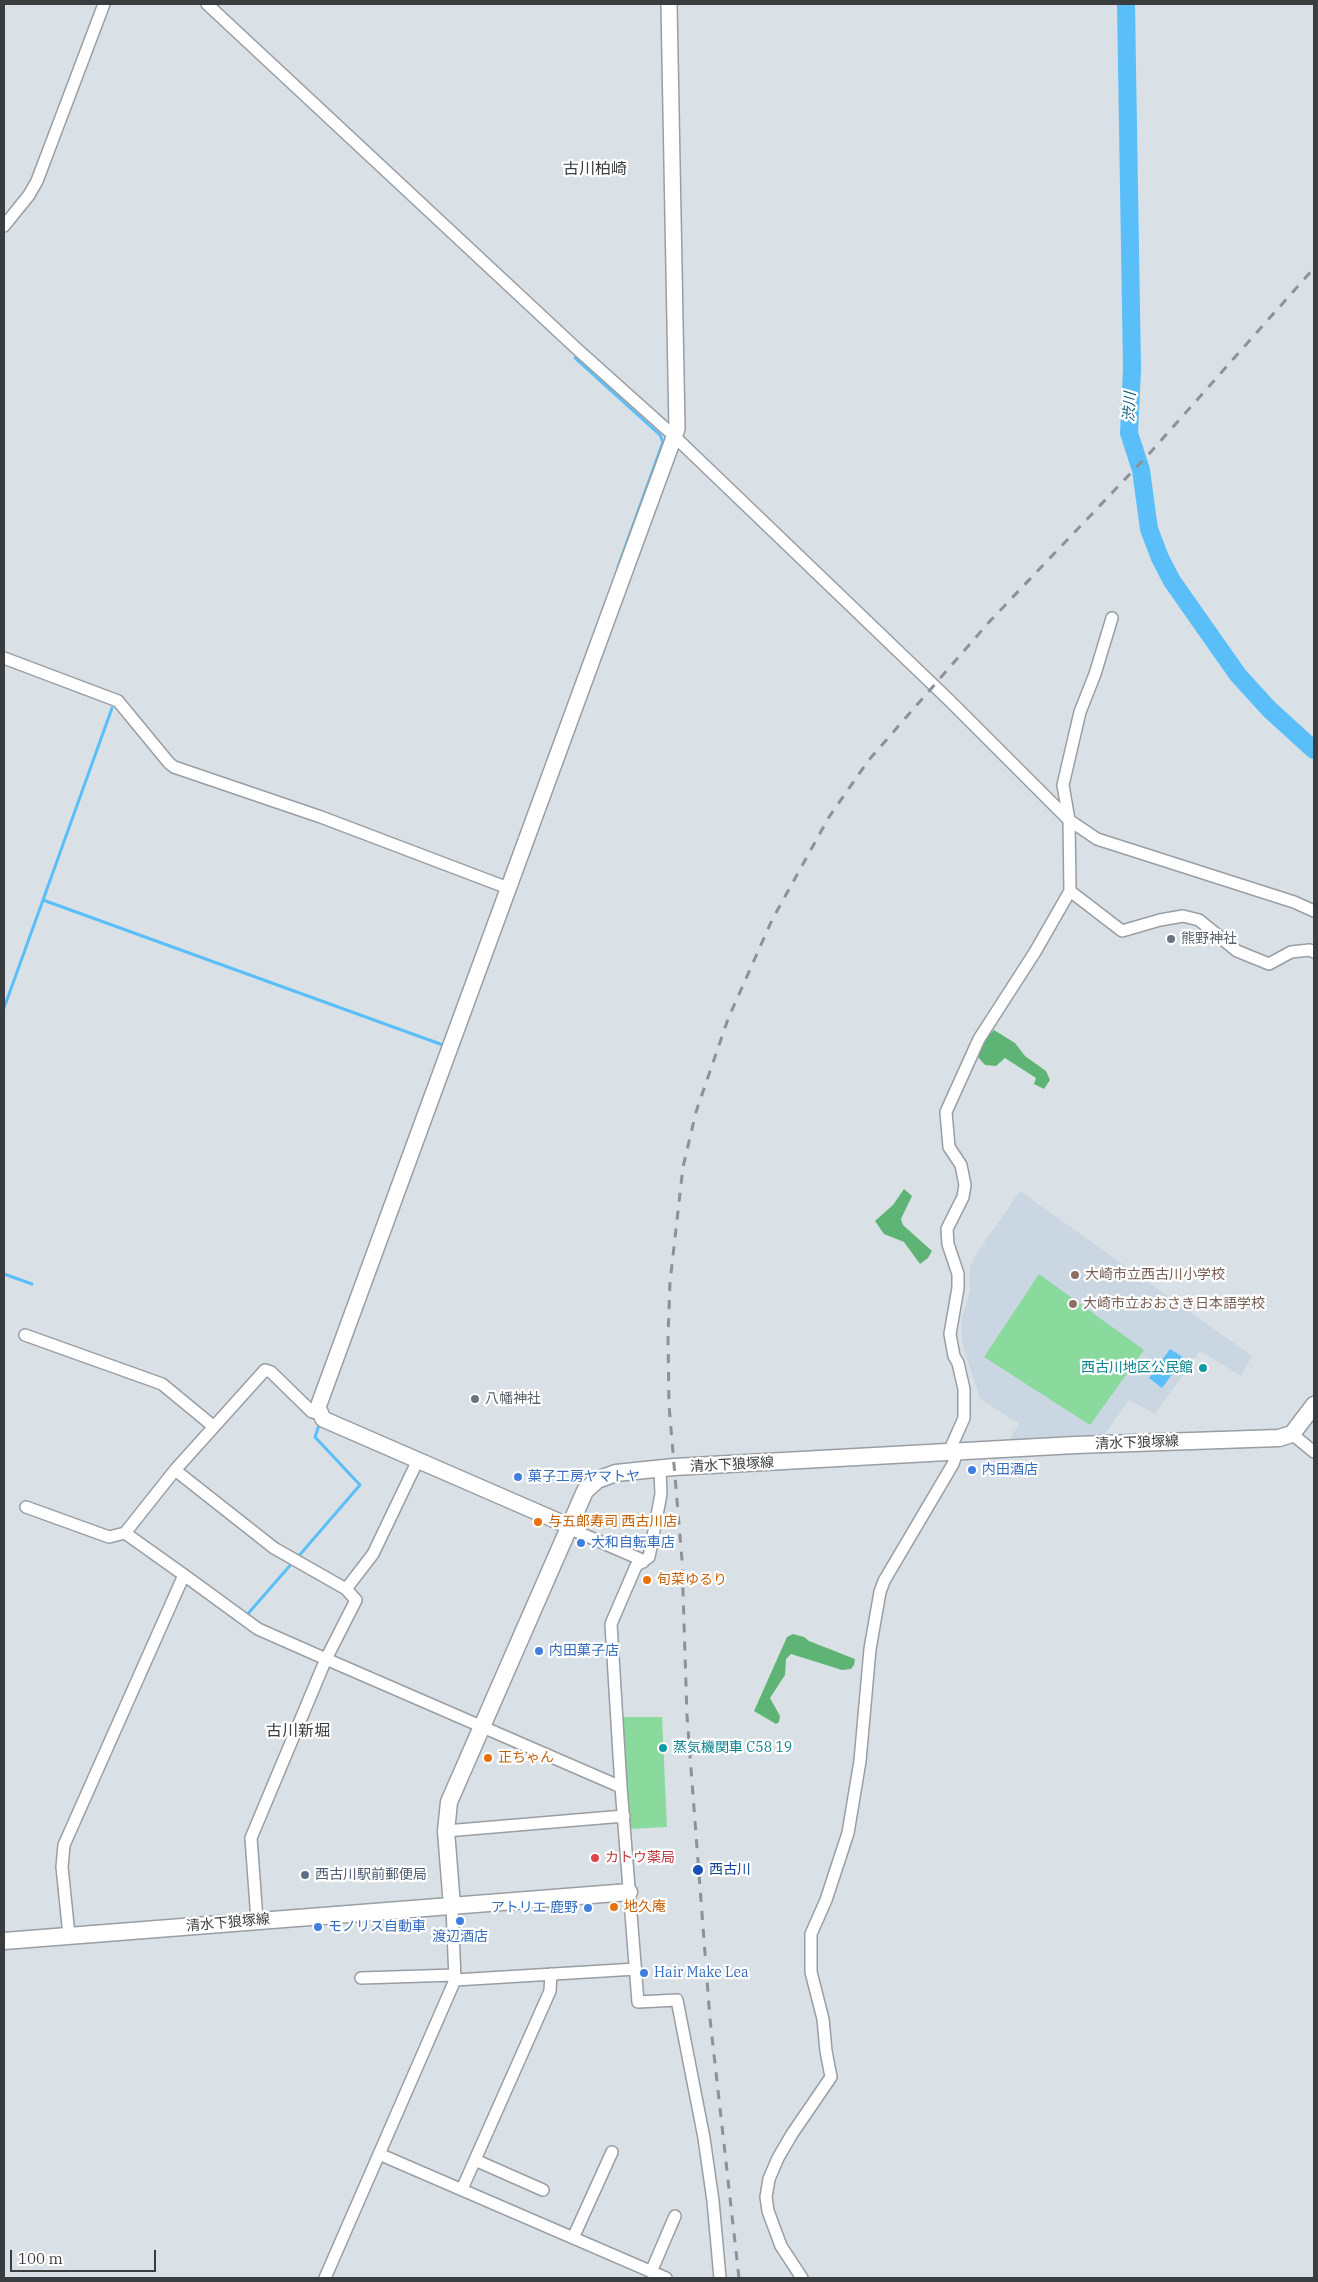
<!DOCTYPE html>
<html>
<head>
<meta charset="utf-8">
<style>
	body { margin:0 }
	#map { position:relative; width:1318px; height:2282px; overflow:hidden; background:#dae1e6; font-family:"IBM Plex Serif",serif }
	canvas { display:block }
	.frame { position:absolute; inset:0; border:5px solid #3a3d3f; pointer-events:none }
	.scale { position:absolute; left:10px; top:2250px; width:146px; height:22px; box-sizing:border-box; border:2px solid #3a3d3f; border-top:0; padding-left:6px; font-size:15px; line-height:18px; white-space:nowrap; color:#3a3d3f; -webkit-text-stroke:4px #fff; paint-order:stroke }
</style>
</head>
<body>
<div id="map">
<canvas width="1318" height="2282"></canvas>
<div class="frame"></div>
<div class="scale">100 m</div>
</div>
<script>
const context = document.querySelector('canvas').getContext('2d');
context.lineJoin = 'round';
function paint(path, color) {
  context.fillStyle = color;
  context.fill(path, 'evenodd');
}
function shape(rows) {
  const path = new Path2D();
  for (const r of rows) {
    path.moveTo(r[0], r[1]);
    for (let i = 2; i < r.length; i += 2) path.lineTo(r[i], r[i + 1]);
  }
  return path;
}
function stroke(path, color, width, dash) {
  context.strokeStyle = color;
  context.lineWidth = width;
  context.lineCap = dash ? 'butt' : 'round';
  context.setLineDash(dash || []);
  context.stroke(path);
}
function label(font, color, halo, rows, align = 'center') {
  context.font = font + ' "IBM Plex Serif","Noto Sans JP",serif';
  context.lineWidth = 4.5;
  context.setLineDash([]);
  context.textBaseline = 'middle';
  context.strokeStyle = halo;
  context.fillStyle = color;
  for (const [text, x, y, turn = 0] of rows) {
    context.save();
    context.translate(x, y);
    context.rotate((+turn || 0) * Math.PI / 180);
    context.textAlign = isNaN(turn) ? turn : align;
    if (halo) context.strokeText(text, 0, 0);
    context.fillText(text, 0, 0);
    context.restore();
  }
}
paint(shape([
	[1020,1191,1252,1356,1241,1376,1200,1351,1155,1414,1129,1400,1102,1438,1008,1442,1019,1424,980,1399,962,1343,962,1318,970,1291,970,1267,975,1256]
]), '#cad7e2');
paint(shape([
	[1039,1274,1144,1350,1090,1425,984,1357],
	[620,1717,662,1717,667,1827,629,1829]
]), '#89da9c');
paint(shape([
	[994,1030,1015,1043,1025,1056,1046,1071,1050,1080,1044,1089,1034,1084,1036,1078,1005,1058,996,1066,985,1065,978,1057,982,1042],
	[904,1189,912,1196,901,1219,903,1225,932,1251,928,1258,920,1264,904,1242,884,1234,875,1221,893,1205],
	[793,1634,804,1637,809,1641,855,1659,854,1665,851,1669,842,1670,791,1654,786,1659,785,1675,770,1698,780,1716,779,1722,776,1724,754,1711,787,1637]
]), '#5eb475');
paint(shape([
	[1170,1349,1184,1358,1162,1388,1149,1378]
]), '#5abff8');
stroke(shape([
	[575,358,660,435,663,442,618,567],
	[43,900,112,708],
	[4,1008,43,900,443,1045,444,1043],
	[4,1274,32,1284],
	[297,1558,360,1485,315,1437,319,1425],
	[246,1616,293,1562]
]), '#5abff8', 3);
stroke(shape([
	[1126,4,1132,370,1129,433,1141,470,1149,529,1160,558,1172,581,1238,675,1269,709,1314,750]
]), '#5abff8', 18);
const minor = shape([
	[207,4,577,349,674,436,950,701,1069,820,1097,839,1294,902,1314,911],
	[4,226,29,195,37,181,104,4],
	[4,658,118,701,169,763,174,767,321,817,508,888],
	[1070,891,1122,931,1160,920,1183,916,1199,920,1237,951,1269,964,1291,952,1310,950,1314,952],
	[25,1335,162,1384,213,1426],
	[1292,1434,1314,1452],
	[175,1470,274,1548,346,1589,356,1600,326,1659,621,1787],
	[660,1470,661,1494,649,1557,636,1566,611,1624,621,1787,638,2002,677,2000,704,2138,713,2201,720,2278],
	[26,1507,109,1537,125,1533,175,1470,265,1370,271,1372,312,1412,320,1414],
	[569,1526,573,1530,640,1559,643,1562],
	[125,1533,184,1575],
	[346,1589,373,1554,418,1460],
	[446,1831,624,1816],
	[69,1935,62,1867,64,1845,184,1575,258,1629,326,1659,251,1838,257,1920],
	[361,1978,455,1975],
	[455,1980,636,1969],
	[379,2154,666,2278],
	[475,2160,543,2190],
	[462,2189,550,1991,551,1974],
	[573,2238,612,2152],
	[651,2272,675,2216],
	[325,2278,455,1980,452,1906],
	[802,2278,781,2246,768,2211,766,2197,769,2179,778,2158,792,2134,831,2077,826,2051,823,2019,811,1972,811,1934,826,1900,848,1833,860,1761,870,1649,880,1592,884,1581,953,1464,957,1452,952,1445,964,1418,964,1389,958,1363,954,1356,950,1334,958,1288,958,1274,948,1244,947,1229,963,1197,965,1185,961,1165,949,1147,946,1112,979,1039,1035,952,1070,891,1069,820,1063,785,1080,712,1095,674,1112,618]
]);
const tertiary = shape([
	[569,1526,323,1419,318,1407,677,429,669,4]
]);
const secondary = shape([
	[452,1906,446,1831,449,1802,585,1491,597,1480,616,1473,674,1467,1075,1445,1279,1438,1292,1434,1314,1405],
	[4,1941,629,1892]
]);
stroke(minor, '#989ea3', 14);
stroke(tertiary, '#989ea3', 18);
stroke(secondary, '#989ea3', 19);
stroke(minor, '#fff', 11);
stroke(tertiary, '#fff', 15);
stroke(secondary, '#fff', 16);
stroke(shape([
	[739,2278,710,2019,687,1716,682,1560,669,1405,668,1337,670,1282,683,1167,696,1112,728,1019,772,920,829,817,868,761,990,621,1149,454,1314,268]
]), '#8d9296', 3, [9, 9]);
for (const [x, y, r, color] of [
	[1171,939,5,"#6b7280"],
	[1075,1275,5,"#8d6e63"],
	[1073,1304,5,"#8d6e63"],
	[1203,1368,5,"#0f9aa8"],
	[475,1399,5,"#6b7280"],
	[972,1470,5,"#3f7fe0"],
	[518,1477,5,"#3f7fe0"],
	[538,1522,5,"#e8710a"],
	[581,1543,5,"#3f7fe0"],
	[647,1580,5,"#e8710a"],
	[539,1651,5,"#3f7fe0"],
	[663,1748,5,"#0f9aa8"],
	[488,1758,5,"#e8710a"],
	[595,1858,5,"#e0444e"],
	[698,1870,6,"#1a4fb4"],
	[305,1875,5,"#5c6f8a"],
	[614,1907,5,"#e8710a"],
	[588,1908,5,"#3f7fe0"],
	[460,1921,5,"#3f7fe0"],
	[318,1927,5,"#3f7fe0"],
	[644,1973,5,"#3f7fe0"]
]) {
  const dot = new Path2D();
  dot.arc(x, y, r, 0, 2 * Math.PI);
  context.fillStyle = color;
  context.fill(dot);
  stroke(dot, '#fff', 2);
}
label('14px', '#5b616d', '#fff', [
	["熊野神社",1181,939],
	["八幡神社",485,1399]
], 'left');
label('14px', '#785e54', '#fff', [
	["大崎市立西古川小学校",1085,1275],
	["大崎市立おおさき日本語学校",1083,1304]
], 'left');
label('14px', '#0d838f', '#fff', [
	["西古川地区公民館",1193,1368],
	["蒸気機関車 C58 19",673,1748,"left"]
], 'right');
label('14px', '#3a3d3f', '#fff', [
	["清水下狼塚線",1137,1443,-2],
	["清水下狼塚線",732,1465,-3],
	["清水下狼塚線",228,1923,-5]
]);
label('14px', '#366cbe', '#fff', [
	["内田酒店",982,1470],
	["菓子工房ヤマトヤ",528,1477],
	["大和自転車店",591,1543],
	["内田菓子店",549,1651],
	["アトリエ 鹿野",578,1908,"right"],
	["モノリス自動車",328,1927],
	["渡辺酒店",460,1937,"center"],
	["Hair Make Lea",654,1973]
], 'left');
label('14px', '#c56008', '#fff', [
	["与五郎寿司 西古川店",548,1522],
	["旬菜ゆるり",657,1580],
	["正ちゃん",498,1758],
	["地久庵",624,1907]
], 'left');
label('14px', '#be3a42', '#fff', [
	["カトウ薬局",605,1858]
], 'left');
label('14px', '#164399', '#fff', [
	["西古川",709,1870]
], 'left');
label('14px', '#4e5e75', '#fff', [
	["西古川駅前郵便局",315,1875]
], 'left');
label('italic 15px', '#105e84', '#fff', [
	["渋川",1130,407,-87]
]);
label('16px', '#3a3d3f', '#fff', [
	["古川柏崎",595,169],
	["古川新堀",298,1731]
]);
</script>
</body>
</html>
